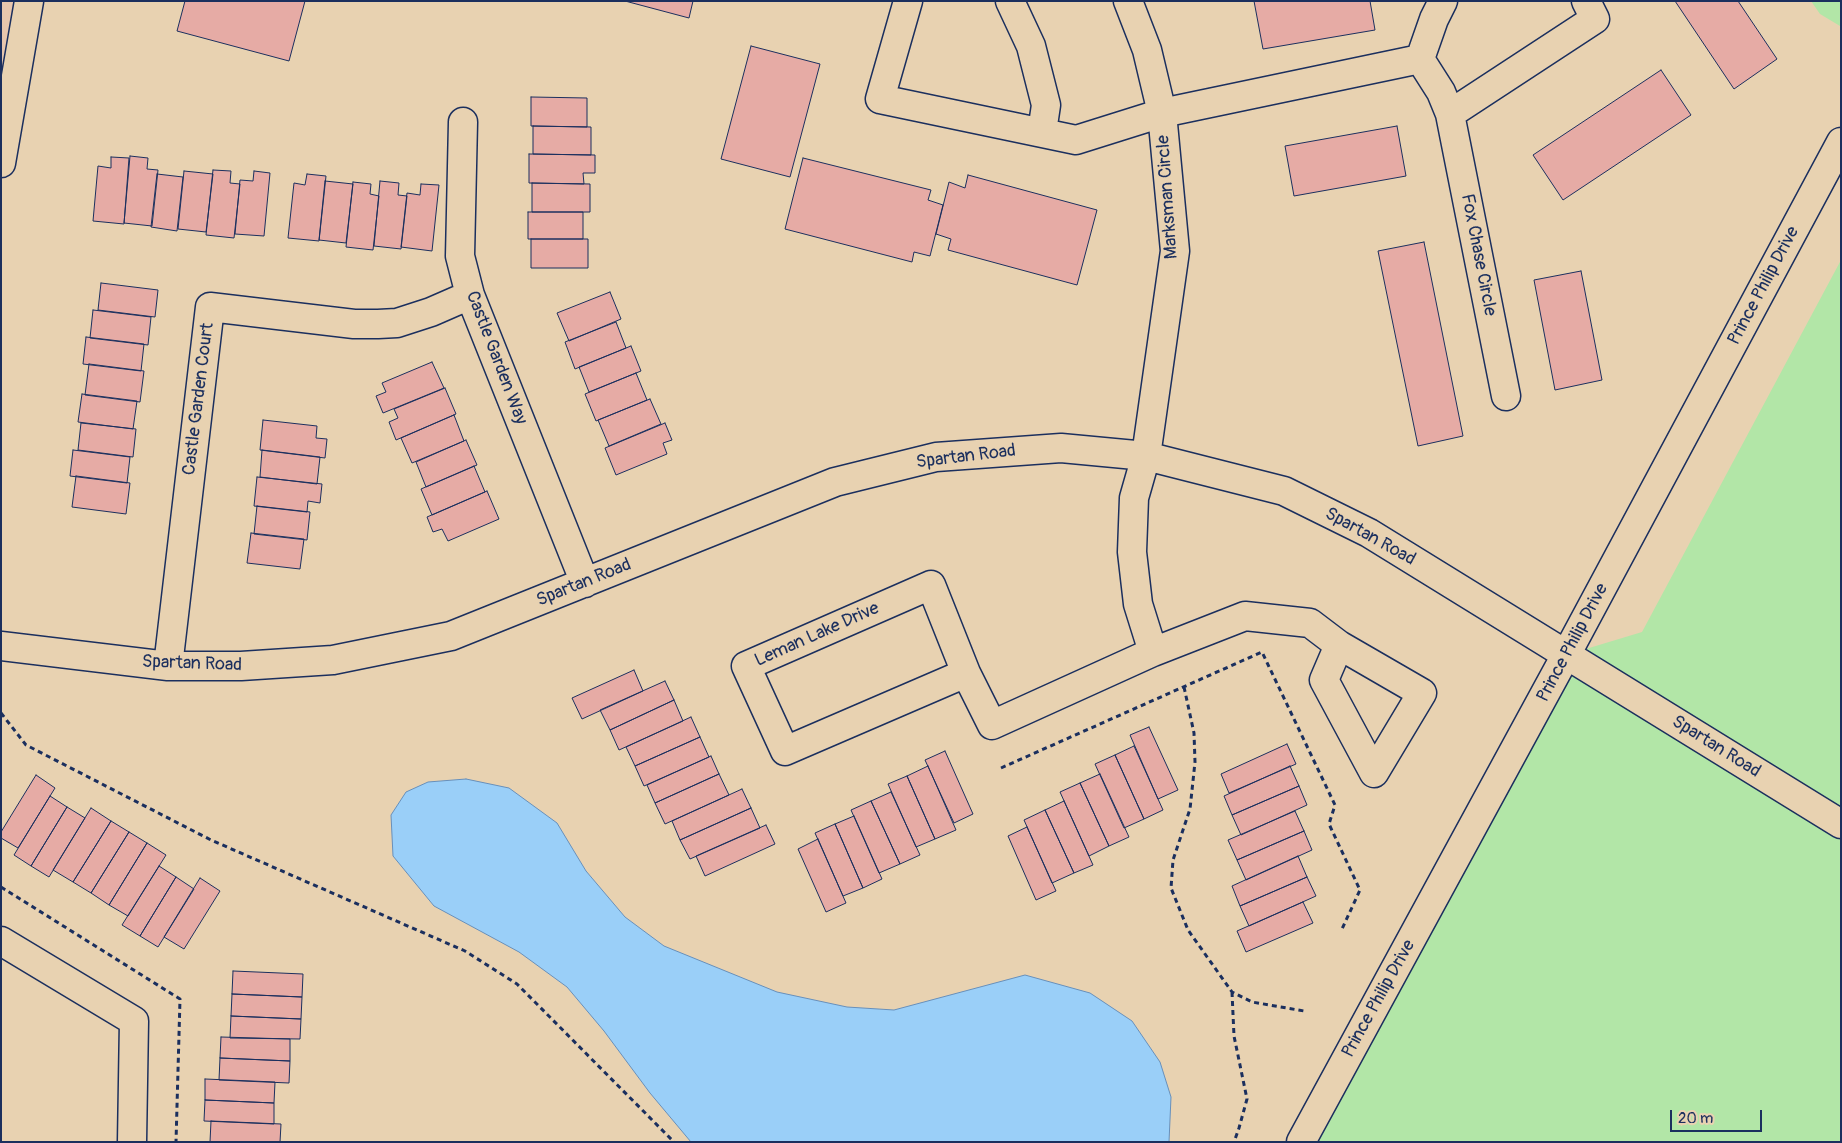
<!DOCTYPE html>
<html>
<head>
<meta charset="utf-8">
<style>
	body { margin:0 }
	#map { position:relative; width:1842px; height:1143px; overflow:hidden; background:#e8d2b1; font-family:Pangolin,sans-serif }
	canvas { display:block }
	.frame { position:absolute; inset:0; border:2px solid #1b2f5e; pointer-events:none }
	.scale { position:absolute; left:1670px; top:1110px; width:92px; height:22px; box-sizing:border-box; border:2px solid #1b2f5e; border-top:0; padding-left:6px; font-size:15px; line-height:18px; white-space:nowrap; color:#1b2f5e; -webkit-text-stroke:4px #e8d2b1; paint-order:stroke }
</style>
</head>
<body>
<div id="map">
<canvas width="1842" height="1143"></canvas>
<div class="frame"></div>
<div class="scale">20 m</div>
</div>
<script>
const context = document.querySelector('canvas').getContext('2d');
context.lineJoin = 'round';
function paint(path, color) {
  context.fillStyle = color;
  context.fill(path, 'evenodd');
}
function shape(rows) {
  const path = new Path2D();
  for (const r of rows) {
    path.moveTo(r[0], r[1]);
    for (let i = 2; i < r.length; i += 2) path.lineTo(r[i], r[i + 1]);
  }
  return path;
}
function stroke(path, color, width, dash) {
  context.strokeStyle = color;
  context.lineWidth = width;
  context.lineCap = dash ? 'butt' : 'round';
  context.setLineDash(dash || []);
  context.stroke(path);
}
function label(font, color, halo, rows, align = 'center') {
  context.font = font + ' Pangolin,sans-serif';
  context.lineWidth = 4.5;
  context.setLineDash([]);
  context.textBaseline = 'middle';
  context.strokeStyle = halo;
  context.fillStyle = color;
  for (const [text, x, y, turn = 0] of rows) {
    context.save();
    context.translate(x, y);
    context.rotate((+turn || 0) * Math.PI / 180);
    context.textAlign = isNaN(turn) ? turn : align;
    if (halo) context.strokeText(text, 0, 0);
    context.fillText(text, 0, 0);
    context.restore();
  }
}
paint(shape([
	[1,1,29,1,1,163]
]), '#e7c6ad');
paint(shape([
	[1811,1,1841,1,1840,26,1820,14],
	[1841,260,1841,1142,1301,1142,1566,655,1642,632]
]), '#b2e6a7');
const water = shape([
	[466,779,509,788,557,823,586,871,625,917,664,946,777,992,847,1007,894,1010,1025,975,1090,993,1132,1021,1160,1062,1171,1097,1169,1142,691,1142,650,1093,604,1031,567,987,519,952,434,906,393,856,391,815,406,792,428,782,466,779]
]);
paint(water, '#9acff8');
stroke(water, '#678fba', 1);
const building = shape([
	[185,1,305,1,289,61,177,31,185,1],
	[625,1,693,1,689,18,625,1],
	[1254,1,1370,1,1375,30,1263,49,1254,1],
	[1675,1,1738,1,1777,59,1734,89,1675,1],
	[751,46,820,64,790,177,721,159,751,46],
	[1661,70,1691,115,1563,200,1533,155,1661,70],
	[531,97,587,98,587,127,531,126,531,97],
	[533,126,591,127,591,155,533,154,533,126],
	[1397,126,1406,176,1294,196,1285,146,1397,126],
	[529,154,595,155,595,173,583,173,584,184,529,183,529,154],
	[130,156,148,158,147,169,158,170,152,226,124,223,130,156],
	[111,157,129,158,124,224,93,221,98,166,111,168,111,157],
	[803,158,931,190,928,200,943,205,930,256,914,252,912,262,785,229,803,158],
	[213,170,231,171,230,183,240,184,234,238,206,235,213,170],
	[184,171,213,174,206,232,178,229,184,171],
	[254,171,270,173,264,236,235,234,240,180,253,181,254,171],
	[157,174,183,177,177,231,151,227,157,174],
	[307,174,326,176,319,241,288,238,294,183,305,185,307,174],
	[968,175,1097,210,1077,285,948,250,951,239,936,234,949,182,965,188,968,175],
	[325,181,353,184,346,243,319,240,325,181],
	[380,181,399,183,398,195,407,196,401,249,374,246,380,181],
	[353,182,371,184,370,194,379,196,373,250,346,247,353,182],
	[532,183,590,184,590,212,532,212,532,183],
	[421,184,439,185,432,251,401,247,407,193,420,195,421,184],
	[528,212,583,212,583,239,528,239,528,212],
	[531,239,588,239,588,268,531,268,531,239],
	[1424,242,1463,436,1418,446,1378,251,1424,242],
	[1581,271,1602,380,1555,390,1534,280,1581,271],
	[101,283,158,290,155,317,98,310,101,283],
	[610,292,621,319,569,341,557,313,610,292],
	[93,310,151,317,148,345,90,338,93,310],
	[616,322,626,348,575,369,565,342,616,322],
	[86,337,144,344,141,371,83,364,86,337],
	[631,346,641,371,589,392,579,367,631,346],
	[432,362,444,388,383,413,376,396,386,392,382,383,432,362],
	[89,364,144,371,140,402,85,395,89,364],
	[636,373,647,400,596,421,585,394,636,373],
	[445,388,456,414,396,440,389,422,398,418,394,409,445,388],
	[82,394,137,401,133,429,78,422,82,394],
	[650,399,661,424,609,446,598,420,650,399],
	[454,415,464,441,412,463,401,438,454,415],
	[263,420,317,426,316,438,327,439,325,458,260,450,263,420],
	[81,423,136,429,133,457,78,450,81,423],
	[665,423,672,440,663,443,667,454,616,475,605,448,665,423],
	[466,440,477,465,426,487,416,462,466,440],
	[73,450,130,457,127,483,70,476,73,450],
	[262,450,320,457,317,484,260,477,262,450],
	[474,466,485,492,432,515,421,489,474,466],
	[76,476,130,483,126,514,72,507,76,476],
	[257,477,322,484,320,503,308,501,307,512,254,506,257,477],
	[487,491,499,519,448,541,442,529,433,532,427,517,487,491],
	[257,506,310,512,307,540,254,534,257,506],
	[251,533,304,539,300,569,247,563,251,533],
	[634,670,643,691,582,719,572,698,634,670],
	[665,681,674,700,610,730,600,710,665,681],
	[674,700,683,721,619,750,610,730,674,700],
	[691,717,700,737,635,766,626,747,691,717],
	[1149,727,1178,790,1158,799,1130,735,1149,727],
	[700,737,709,757,644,786,635,766,700,737],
	[1287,744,1296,764,1229,793,1221,774,1287,744],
	[1134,746,1163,810,1144,819,1115,755,1134,746],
	[945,751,973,814,954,823,925,760,945,751],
	[1115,755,1144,819,1124,828,1095,764,1115,755],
	[711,756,719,774,655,803,647,785,711,756],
	[928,766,956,830,935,839,907,776,928,766],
	[1290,766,1299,786,1232,815,1224,796,1290,766],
	[719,774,729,795,665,824,655,803,719,774],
	[1100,774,1129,837,1109,846,1080,783,1100,774],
	[36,775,55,788,18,848,1,838,1,832,36,775],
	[907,776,935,839,916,847,888,784,907,776],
	[1080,783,1109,846,1089,856,1060,792,1080,783],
	[1299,786,1307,805,1241,835,1232,815,1299,786],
	[742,789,751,808,680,840,672,821,742,789],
	[891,792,920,855,900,864,871,801,891,792],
	[50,796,67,807,31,866,14,855,50,796],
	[871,801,900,864,879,873,851,810,871,801],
	[1064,801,1093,865,1074,873,1045,810,1064,801],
	[67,807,85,818,49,877,31,866,67,807],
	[91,808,111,821,73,882,53,870,91,808],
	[751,808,760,828,690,859,680,840,751,808],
	[1045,810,1074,873,1052,883,1024,820,1045,810],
	[1295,811,1304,831,1237,860,1228,840,1295,811],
	[854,816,882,879,863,888,835,824,854,816],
	[111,821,129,832,91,893,73,882,111,821],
	[835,824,863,888,843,896,815,833,835,824],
	[766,825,775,844,705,876,696,856,766,825],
	[1027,827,1056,891,1036,900,1008,836,1027,827],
	[1304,831,1312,850,1246,880,1237,860,1304,831],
	[129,832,147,843,109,905,91,893,129,832],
	[818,839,846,903,826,912,798,849,818,839],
	[147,843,166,855,128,916,109,905,147,843],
	[1298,856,1307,877,1240,906,1232,886,1298,856],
	[159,866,176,877,140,936,122,925,159,866],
	[176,877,194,889,158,947,140,936,176,877],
	[1307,877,1316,896,1249,926,1240,906,1307,877],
	[200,878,220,891,184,949,164,937,200,878],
	[1303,902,1313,923,1246,952,1237,931,1303,902],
	[233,971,303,974,302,997,232,994,233,971],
	[232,994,302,997,301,1019,231,1016,232,994],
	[231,1016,301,1019,300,1039,230,1038,231,1016],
	[221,1037,290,1039,290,1061,220,1058,221,1037],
	[220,1058,290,1061,289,1083,219,1080,220,1058],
	[205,1079,275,1082,274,1103,205,1100,205,1079],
	[205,1100,274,1103,274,1124,204,1121,205,1100],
	[211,1121,281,1124,280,1142,210,1142,211,1121]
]);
paint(building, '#e6aba5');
stroke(building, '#1b2f5e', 1);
const minor = shape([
	[908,1,880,99,1076,140,1162,113,1420,59],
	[1010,1,1031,46,1046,105,1042,132],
	[1128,1,1147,50,1162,113,1175,251,1146,456,1134,498,1132,552,1138,604,1153,652],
	[1420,59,1441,92,1450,114,1595,19,1586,1],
	[1420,59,1434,19,1443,1],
	[1450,114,1506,396],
	[463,122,460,256,470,295,585,583],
	[1,163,29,1],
	[1,646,168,666,241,666,333,660,451,636,835,482,936,457,1061,448,1146,456,1284,491,1369,533,1841,824],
	[168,666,210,307,354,324,378,324,397,323,431,312,470,295],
	[966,673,931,585,746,666,785,751,966,673,992,725,1153,652,1245,616,1310,623,1339,645,1324,680,1374,773,1422,693,1339,645],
	[1,941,134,1021,132,1142],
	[1301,1142,1566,655,1841,142]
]);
stroke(minor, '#1b2f5e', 31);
stroke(shape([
	[1184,687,1194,733,1195,762,1190,809,1173,860,1171,888,1188,930,1232,992,1252,1002,1304,1011],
	[1,713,26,745,211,840,465,951,517,984,674,1142],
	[1001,768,1262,652,1335,805,1329,824,1360,890,1342,929],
	[1,887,180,999,176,1142],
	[1232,992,1234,1036,1247,1099,1239,1128,1234,1142]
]), '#1b2f5e', 3, [5, 4]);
stroke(minor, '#e8d2b1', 28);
label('18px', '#1b2f5e', '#e8d2b1', [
	["Marksman Circle",1168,197,-94],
	["Fox Chase Circle",1478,255,79],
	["Prince Philip Drive",1764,286,-62],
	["Castle Garden Way",496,358,69],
	["Castle Garden Court",199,399,-83],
	["Spartan Road",966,457,-7],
	["Spartan Road",1370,537,29],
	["Spartan Road",584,583,-22],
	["Leman Lake Drive",817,635,-24],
	["Prince Philip Drive",1573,643,-62],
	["Spartan Road",192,664,2],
	["Spartan Road",1716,747,32],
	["Prince Philip Drive",1379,999,-61]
]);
</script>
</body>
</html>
